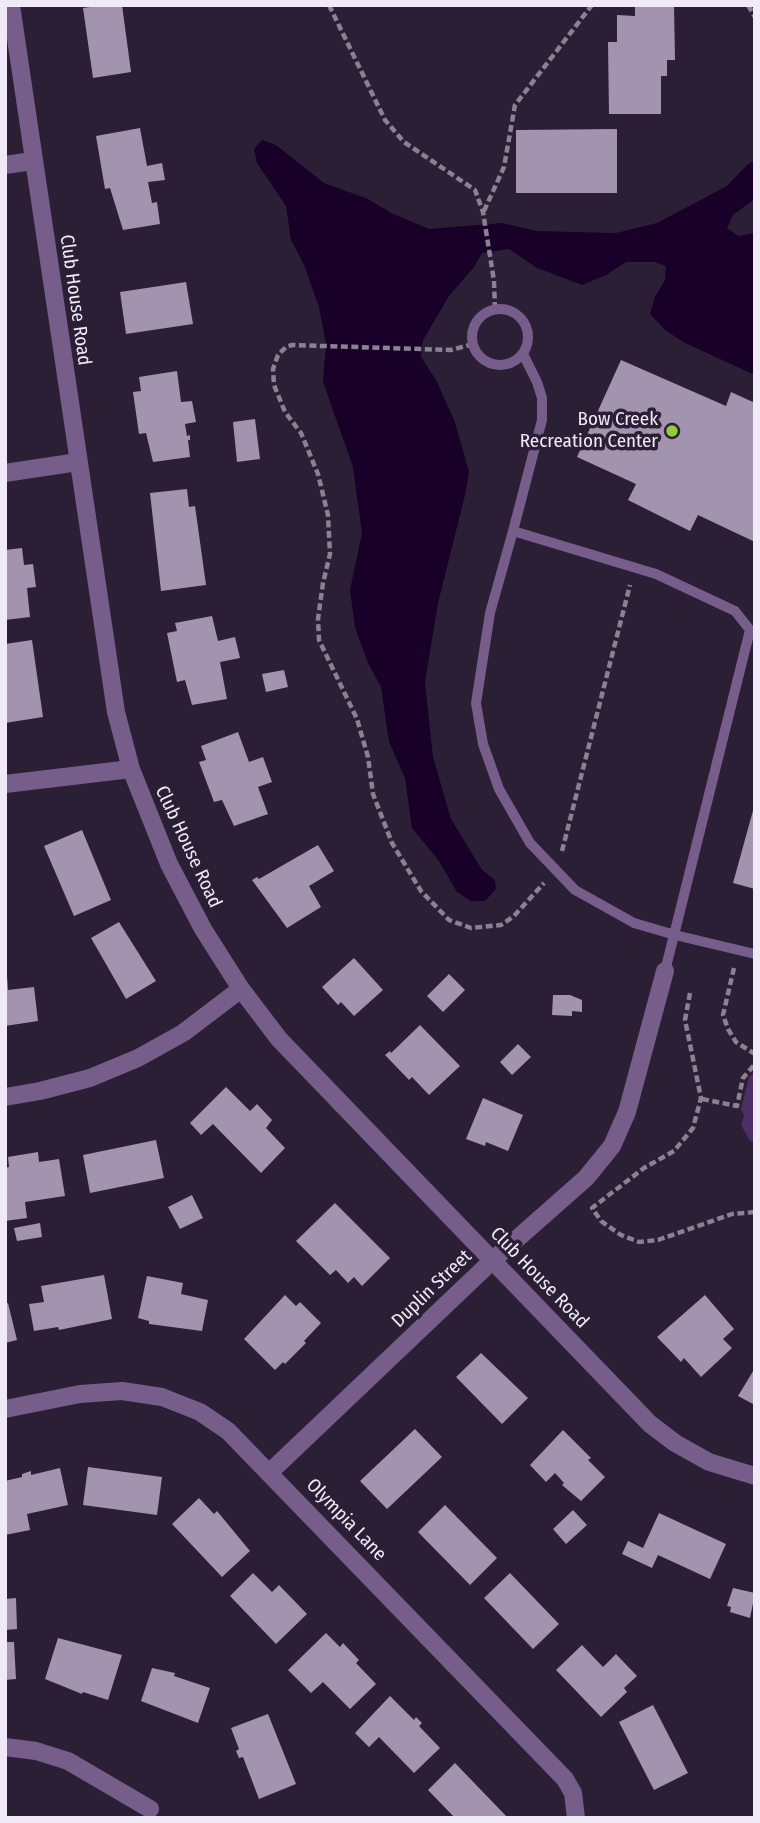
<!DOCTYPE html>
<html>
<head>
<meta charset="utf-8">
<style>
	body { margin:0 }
	#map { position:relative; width:760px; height:1823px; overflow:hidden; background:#2a1f34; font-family:"Fira Sans Condensed",sans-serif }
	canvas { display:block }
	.frame { position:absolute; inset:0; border:7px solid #f0e9f7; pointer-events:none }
</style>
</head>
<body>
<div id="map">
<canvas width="760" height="1823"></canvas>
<div class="frame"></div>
</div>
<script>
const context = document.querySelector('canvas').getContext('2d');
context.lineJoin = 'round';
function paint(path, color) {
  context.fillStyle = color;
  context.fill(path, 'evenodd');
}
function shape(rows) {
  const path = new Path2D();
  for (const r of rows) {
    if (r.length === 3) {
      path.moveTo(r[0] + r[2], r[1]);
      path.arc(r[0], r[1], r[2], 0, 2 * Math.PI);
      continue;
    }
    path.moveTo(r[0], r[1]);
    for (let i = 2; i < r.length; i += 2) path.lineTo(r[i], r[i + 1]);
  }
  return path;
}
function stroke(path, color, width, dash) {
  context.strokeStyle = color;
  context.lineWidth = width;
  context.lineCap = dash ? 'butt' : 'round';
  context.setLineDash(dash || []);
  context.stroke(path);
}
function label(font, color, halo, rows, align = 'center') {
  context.font = font + ' "Fira Sans Condensed",sans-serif';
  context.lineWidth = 7;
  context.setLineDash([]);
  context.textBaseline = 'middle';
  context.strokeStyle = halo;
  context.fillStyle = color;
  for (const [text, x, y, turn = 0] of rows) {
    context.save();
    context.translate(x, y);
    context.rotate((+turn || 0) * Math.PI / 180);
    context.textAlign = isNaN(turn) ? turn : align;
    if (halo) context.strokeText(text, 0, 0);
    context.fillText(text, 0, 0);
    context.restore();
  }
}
paint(shape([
	[755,1072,755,1142,750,1141,741,1125,744,1116,741,1109,749,1077]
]), '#4e2e66');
paint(shape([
	[262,140,276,145,324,183,368,199,391,213,429,229,502,223,537,231,616,233,657,223,727,186,747,165,755,160,755,199,733,215,727,228,738,236,755,233,755,375,685,343,665,330,650,314,655,297,665,280,666,266,655,262,626,262,606,275,582,285,537,268,509,249,482,253,474,267,449,296,423,340,421,357,436,380,455,422,469,472,465,495,438,603,425,682,433,757,451,819,482,870,495,880,496,889,485,901,471,901,457,892,439,861,412,828,405,778,389,742,381,687,368,663,355,627,350,590,362,533,353,467,323,382,326,344,319,307,304,265,291,240,286,206,257,163,254,149]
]), '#190029');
paint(shape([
	[104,5,122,5,131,72,93,78,83,8],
	[635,5,674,5,675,60,667,60,667,76,661,76,661,114,609,114,608,42,617,42,617,15,635,16],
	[140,128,147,166,162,163,165,180,148,182,152,203,157,202,160,224,123,230,110,188,105,189,96,136],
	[617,129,617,193,516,193,516,130],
	[186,282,193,324,126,334,120,292],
	[621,360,726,406,731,392,755,403,755,542,698,515,690,531,628,500,636,484,577,457],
	[177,371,181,402,192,401,196,422,185,424,187,436,190,435,190,440,188,440,190,457,153,462,146,433,139,434,133,392,141,391,139,377],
	[255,419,260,459,237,462,233,422],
	[187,489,189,507,195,506,206,585,161,591,150,493],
	[22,548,24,565,33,564,36,587,27,588,30,617,5,620,5,550],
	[212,616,218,641,235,637,240,658,220,662,227,699,192,705,185,680,177,682,167,633,177,631,175,623],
	[32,640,43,717,5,723,5,644],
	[284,670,288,687,266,692,262,674],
	[238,732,249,762,263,757,272,782,258,787,268,814,234,826,222,800,214,802,199,762,206,760,201,746],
	[754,807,755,807,755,889,733,883],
	[82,830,111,900,74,916,44,846],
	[318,845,334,871,309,886,321,907,287,928,252,880,257,877,259,879],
	[119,922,156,981,126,999,91,938],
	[354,958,383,990,354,1016,341,1002,338,1005,322,987],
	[449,974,465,990,443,1012,427,996],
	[7,976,8,990,34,987,38,1021,5,1026,5,977],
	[553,995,570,995,582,1000,582,1012,572,1011,572,1016,552,1015],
	[420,1025,460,1066,429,1095,412,1077,409,1080,385,1055,390,1051,391,1053],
	[518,1044,531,1057,512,1075,500,1062],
	[226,1087,250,1111,257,1104,272,1120,266,1128,285,1148,261,1173,213,1124,201,1135,190,1123],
	[483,1098,523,1115,508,1151,486,1142,485,1146,466,1139],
	[156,1140,164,1178,90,1193,83,1155],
	[38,1152,39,1162,59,1159,65,1196,25,1202,27,1218,5,1221,5,1168,9,1167,8,1157],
	[192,1195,203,1218,180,1229,168,1207],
	[335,1203,390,1258,362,1286,354,1277,348,1283,336,1270,330,1275,296,1241],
	[40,1223,42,1237,17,1241,14,1228],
	[104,1275,112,1319,59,1330,58,1327,34,1331,29,1304,44,1302,41,1286],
	[147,1276,183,1283,181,1294,208,1300,202,1331,149,1324,149,1321,138,1318],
	[285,1295,296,1306,300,1302,321,1323,304,1341,306,1343,285,1364,283,1362,275,1370,244,1339],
	[705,1295,734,1329,723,1339,732,1348,701,1377,684,1358,681,1362,657,1337],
	[8,1303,17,1340,5,1343,5,1304],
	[481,1353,528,1398,502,1424,456,1377],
	[755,1368,755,1405,738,1396],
	[415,1429,442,1457,387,1509,360,1481],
	[563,1430,591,1458,588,1460,605,1477,581,1501,562,1485,564,1483,555,1473,546,1482,530,1465],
	[88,1467,162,1477,157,1515,83,1505],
	[60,1468,68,1505,27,1514,30,1530,5,1535,5,1481,22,1477,22,1474,31,1471,31,1475],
	[199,1498,214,1514,217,1511,250,1551,222,1577,172,1524],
	[445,1505,497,1558,470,1585,418,1532],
	[573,1510,587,1525,566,1544,553,1529],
	[659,1513,726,1544,710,1579,658,1555,652,1568,622,1554,628,1541,643,1548],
	[253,1573,272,1592,279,1585,307,1614,276,1644,230,1596],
	[510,1573,559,1624,533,1649,484,1598],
	[733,1588,755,1593,750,1618,730,1612,731,1607,727,1606],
	[16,1598,17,1629,5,1630,5,1599],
	[326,1633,340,1647,343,1643,359,1660,356,1663,376,1684,350,1709,323,1682,311,1693,288,1670],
	[58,1638,122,1655,108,1700,83,1692,82,1694,45,1679],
	[5,1642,14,1642,16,1679,5,1680],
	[582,1645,603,1667,616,1654,637,1676,624,1688,627,1692,601,1717,556,1670],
	[152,1668,175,1673,174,1676,210,1688,198,1723,141,1701],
	[390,1696,414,1720,416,1717,422,1723,419,1726,440,1748,414,1773,379,1737,369,1747,355,1733],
	[653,1705,688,1773,654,1790,619,1722],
	[268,1714,296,1784,259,1799,243,1757,239,1758,236,1751,239,1749,231,1728],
	[455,1763,508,1818,455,1818,428,1790]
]), '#a294ae');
stroke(shape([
	[329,5,385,120,404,142,475,190,483,212,494,281,495,309],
	[748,5,755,17],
	[484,211,504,167,515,105,592,5],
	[473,344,451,350,292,345,286,347,278,355,273,369,274,385,285,412,301,433,318,474,328,515,330,554,323,583,318,619,319,640,357,719,368,757,373,794,392,843,421,891,449,920,471,928,501,925,514,916,544,883],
	[562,851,630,585],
	[734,968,723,1015,728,1029,736,1042,755,1054],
	[690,993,685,1020,701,1098,693,1128,674,1151,644,1168,592,1208,601,1221,621,1235,639,1242,658,1240,732,1214,755,1212],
	[702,1099,737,1106,743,1078,755,1064]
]), '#8a8193', 4.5, [7, 3.5]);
stroke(shape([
	[500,337,28],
	[523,354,537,382,542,398,542,420,513,531,656,574,735,611,750,630,665,971],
	[513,531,490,613,476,703,483,744,499,789,530,843,575,890,634,923,675,935,755,954]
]), '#765d8a', 10);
stroke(shape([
	[11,5,116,712,131,769,169,864,203,929,241,989,279,1039,650,1424,675,1443,709,1462,755,1476],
	[5,165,33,161],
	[5,473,78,462],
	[5,784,131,769],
	[5,1097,40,1091,90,1078,138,1058,183,1033,241,989],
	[5,1409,80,1394,122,1391,162,1397,200,1412,228,1431,565,1779,573,1793,576,1818],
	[270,1472,493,1260,586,1178,612,1146,627,1112,665,971],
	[5,1747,36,1751,68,1761,150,1809]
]), '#765d8a', 18);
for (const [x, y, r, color] of [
	[672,431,7,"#93cc3d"]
]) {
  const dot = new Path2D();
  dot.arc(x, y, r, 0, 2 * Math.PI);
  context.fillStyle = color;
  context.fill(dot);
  stroke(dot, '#2a1f34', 2.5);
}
label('19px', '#f0e9f7', '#2a1f34', [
	["Club House Road",75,300,82],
	["Club House Road",188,847,65],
	["Club House Road",539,1278,46],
	["Duplin Street",432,1289,-44],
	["Olympia Lane",346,1520,46]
]);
label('19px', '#f0e9f7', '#2a1f34', [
	["Bow Creek",658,420],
	["Recreation Center",658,442]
], 'right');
</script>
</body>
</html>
